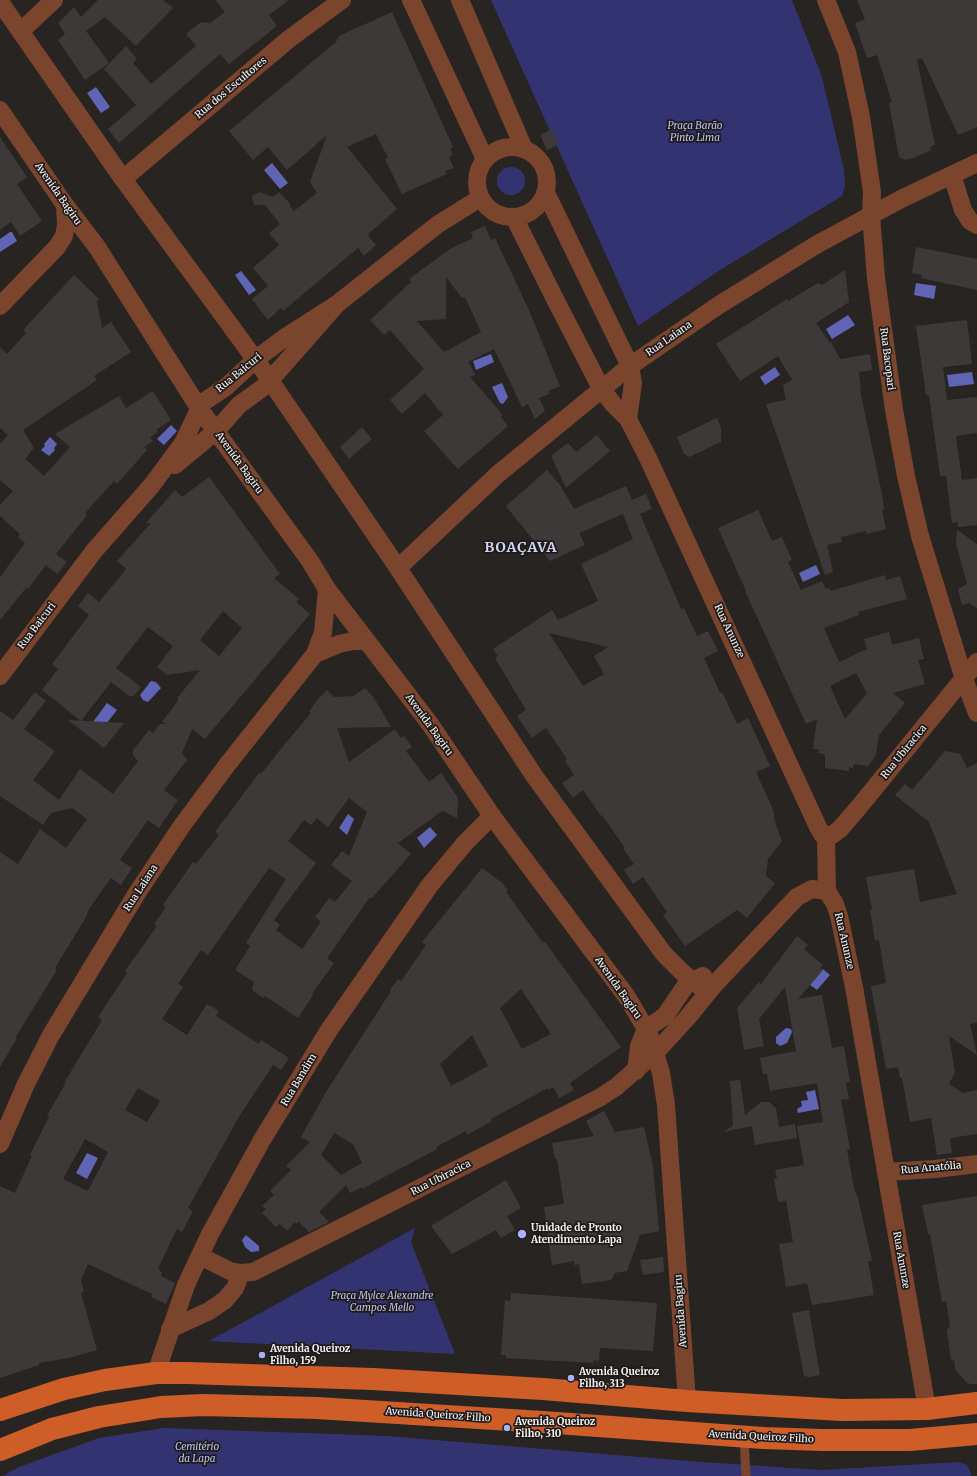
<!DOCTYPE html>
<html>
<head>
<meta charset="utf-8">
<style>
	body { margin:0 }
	canvas { display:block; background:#282422 }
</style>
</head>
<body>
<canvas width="977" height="1476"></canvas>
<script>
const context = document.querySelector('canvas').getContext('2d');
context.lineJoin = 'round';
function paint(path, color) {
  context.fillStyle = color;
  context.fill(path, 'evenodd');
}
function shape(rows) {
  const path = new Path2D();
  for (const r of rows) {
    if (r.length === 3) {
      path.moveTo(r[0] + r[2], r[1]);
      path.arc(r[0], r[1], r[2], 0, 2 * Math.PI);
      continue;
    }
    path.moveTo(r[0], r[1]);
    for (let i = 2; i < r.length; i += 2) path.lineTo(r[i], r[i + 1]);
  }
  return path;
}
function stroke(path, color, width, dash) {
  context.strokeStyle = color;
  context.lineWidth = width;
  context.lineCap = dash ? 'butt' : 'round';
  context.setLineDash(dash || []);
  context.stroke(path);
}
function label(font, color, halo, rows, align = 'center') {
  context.font = font + ' Merriweather,serif';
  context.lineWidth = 3.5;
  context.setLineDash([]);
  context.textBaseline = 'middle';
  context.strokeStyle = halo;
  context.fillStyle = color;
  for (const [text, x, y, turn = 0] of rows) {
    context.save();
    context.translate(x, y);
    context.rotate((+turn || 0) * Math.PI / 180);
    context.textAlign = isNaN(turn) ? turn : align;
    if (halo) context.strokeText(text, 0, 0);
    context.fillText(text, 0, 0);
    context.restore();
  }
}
paint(shape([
	[491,0,792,0,822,77,844,170,845,186,842,196,720,270,638,326],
	[511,181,14],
	[415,1228,411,1242,455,1354,209,1341],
	[164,1428,387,1436,688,1461,821,1470,959,1462,967,1465,972,1476,3,1476,19,1467,99,1438]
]), '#333372');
paint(shape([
	[96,87,110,107,101,113,87,93],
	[272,163,288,183,280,189,264,170],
	[10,232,12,232,17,241,0,252,0,239],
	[241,271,256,290,249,295,235,275],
	[916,283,936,286,934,299,914,295],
	[848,315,855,325,832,339,826,329],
	[491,354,494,362,476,370,473,361],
	[775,367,780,375,765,385,760,377],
	[972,372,974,384,949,387,947,375],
	[502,383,508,397,503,404,500,403,492,387],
	[171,425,177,431,164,445,157,439],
	[50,437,57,444,54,448,55,450,49,456,41,450,45,446,44,444],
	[816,565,820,574,803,582,799,573],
	[151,681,156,682,161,688,148,702,143,700,140,695],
	[107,703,117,710,102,729,93,722],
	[348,814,354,819,347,835,339,828],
	[430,827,437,835,424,848,417,838],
	[823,969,830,975,817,990,810,985],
	[786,1028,791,1029,792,1032,787,1043,780,1046,776,1043,776,1037],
	[815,1090,819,1109,798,1113,797,1109,802,1106,801,1101,808,1100,806,1092],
	[87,1153,98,1158,87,1179,76,1173],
	[246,1235,259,1246,259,1251,251,1252,245,1247,242,1240]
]), '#6064b5');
paint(shape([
	[98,0,163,0,173,8,136,46,105,17,86,31,109,63,85,80,58,40,65,34,58,23,74,7,81,17],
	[215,0,289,0,269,15,277,26,229,64,220,54,119,143,108,129,136,105,104,69,126,46,137,59,133,63,151,84,196,46,186,34,201,22,210,23,225,12],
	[857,0,977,0,977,127,958,135,922,58,917,60,935,145,930,147,931,150,916,157,906,160,899,157,889,103,892,102,877,55,867,58,855,23,865,19],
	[392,12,453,147,450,148,453,155,449,157,454,168,445,171,447,174,402,194,385,159,388,158,376,134,347,147,397,209,369,233,370,234,368,236,376,245,364,256,358,248,283,311,281,308,268,320,252,299,268,286,253,268,279,245,269,233,280,224,265,205,254,205,252,196,259,192,273,197,279,192,290,203,290,206,294,211,317,193,310,182,327,135,287,170,268,147,253,160,229,131,336,42,339,36],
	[552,129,559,144,547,150,540,135],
	[0,137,27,177,17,184,42,221,20,236,11,222,0,230],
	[485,226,491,240,495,238,528,308,560,386,548,391,549,394,539,398,545,411,535,419,528,404,522,407,494,349,468,362,475,375,470,377,503,415,500,416,508,426,458,469,424,431,443,415,425,393,402,414,390,400,424,369,390,330,384,335,370,320,411,282,409,279,450,249,473,238,471,232],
	[446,277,462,298,465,297,481,332,444,352,417,321,446,319],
	[916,247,977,259,977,290,921,278,922,275,912,273],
	[845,270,849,302,816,323,830,343,831,342,840,359,870,354,872,370,859,372,861,395,882,494,884,510,882,510,886,529,867,534,866,531,841,537,842,542,827,545,833,572,825,575,766,404,786,400,783,385,792,380,778,356,740,381,716,344,787,299,788,301,818,283,822,285],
	[74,275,99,299,97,301,102,328,111,322,131,352,94,376,97,380,23,430,34,448,25,459,44,476,70,447,55,434,119,396,126,408,153,391,171,420,156,430,158,432,150,437,153,441,144,447,147,450,117,484,114,481,85,513,87,515,56,554,67,562,57,574,46,565,28,589,26,588,0,620,0,577,25,543,18,537,20,534,0,516,0,505,13,491,0,480,0,444,8,435,0,428,0,347,7,354,26,333,23,330],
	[967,320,972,364,943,367,947,400,977,397,977,433,956,436,962,480,977,478,977,525,958,527,958,522,952,523,946,476,940,476,929,395,926,395,916,326],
	[717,418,721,428,721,442,689,457,684,454,677,437],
	[362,427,372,439,349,459,340,447],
	[597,435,610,451,566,488,551,456,568,443,576,452],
	[547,470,560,485,574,509,626,486,632,500,646,494,652,509,640,514,681,609,684,608,697,636,708,631,718,651,704,658,720,693,722,692,737,724,748,718,770,766,756,772,774,812,774,819,782,841,768,859,766,876,775,883,747,918,737,910,685,946,663,915,667,912,643,877,633,884,624,870,634,864,623,849,625,848,602,815,601,816,583,790,573,798,562,783,574,775,565,761,567,759,546,728,532,738,517,716,526,710,495,658,498,656,493,649,552,610,558,620,598,601,581,564,633,539,623,514,579,533,585,545,550,561,506,506],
	[549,633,608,647,594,656,604,674,583,686],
	[209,477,280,574,274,578,299,599,296,602,310,614,205,739,192,729,182,753,187,760,164,790,178,800,159,828,148,820,120,860,132,868,121,885,111,878,89,909,86,917,55,968,57,970,15,1038,17,1038,0,1067,0,852,18,864,40,829,66,848,87,819,72,808,51,813,43,825,0,796,0,711,13,720,35,692,46,701,24,729,55,751,33,780,59,800,80,769,113,794,138,761,133,755,133,750,149,730,153,733,160,724,166,724,162,722,178,701,178,697,200,670,167,675,157,667,173,646,148,627,116,668,141,687,134,696,129,696,111,682,81,721,42,690,58,669,52,664,89,615,78,606,88,593,99,602,126,569,117,561,151,523,146,523,175,490,182,497],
	[223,611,242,628,219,656,200,640],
	[758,510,772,541,782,537,792,560,788,562,801,590,822,581,826,589,829,588,831,591,885,575,886,580,900,576,907,599,858,612,859,615,824,628,839,662,867,649,864,639,889,632,892,645,919,638,924,659,918,660,925,684,893,693,905,703,879,735,876,755,868,766,854,764,853,768,849,767,849,771,825,768,825,754,818,753,819,749,813,749,817,719,806,724,745,591,746,591,718,528],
	[856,673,867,693,845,719,830,686],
	[957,530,977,544,977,608,969,603,962,605,958,589,967,584,956,544],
	[365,688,374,698,391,727,337,728,349,762,395,729,401,738,404,736,412,747,406,751,429,782,441,773,458,798,457,818,442,811,398,843,411,854,372,898,370,897,327,958,334,963,312,994,313,995,298,1018,265,996,263,998,252,990,254,982,235,970,250,946,246,943,286,879,269,868,208,955,201,950,178,984,183,987,162,1019,187,1035,207,1004,219,1011,216,1016,259,1044,261,1040,289,1058,281,1070,273,1065,240,1115,188,1208,193,1211,182,1232,177,1229,158,1268,162,1273,161,1276,175,1283,166,1304,151,1297,152,1294,88,1264,81,1280,84,1292,81,1293,97,1350,69,1358,39,1363,39,1365,0,1378,0,1186,15,1193,32,1156,30,1155,49,1117,47,1116,65,1084,64,1083,102,1020,98,1017,127,973,125,971,157,926,154,924,166,907,163,905,193,862,196,864,219,835,215,832,259,773,261,774,280,750,311,713,309,712,317,700,327,690,334,697,353,696],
	[349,798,367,812,349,856,342,851,331,865,352,881,335,902,329,898,315,917,321,922,302,949,276,930,280,925,274,920,316,863,288,841,304,820,311,825,317,818,328,827],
	[138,1088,160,1101,147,1122,125,1110],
	[85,1139,108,1152,88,1191,63,1179],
	[68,720,124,723,104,748],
	[945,751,960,754,967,768,977,763,977,1023,970,1024,977,1055,949,1036,955,1072,949,1084,963,1093,977,1090,977,1134,950,1138,952,1153,937,1155,931,1118,910,1122,902,1078,900,1078,898,1067,886,1069,871,986,886,983,879,940,875,941,870,910,872,910,866,877,914,869,920,902,957,894,929,822,895,795,905,784,912,790],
	[482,868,505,885,504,886,508,890,506,892,543,943,545,942,621,1047,570,1083,574,1090,559,1098,553,1087,549,1090,548,1088,491,1119,492,1121,467,1135,466,1131,436,1147,437,1149,362,1189,362,1187,350,1193,346,1185,319,1212,329,1222,309,1232,299,1222,296,1224,295,1222,287,1231,280,1224,276,1227,262,1213,266,1209,262,1206,274,1195,270,1191,291,1170,286,1166,310,1142,301,1137,326,1092,391,991,390,990,398,979,401,981,426,945,422,942],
	[521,989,551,1034,522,1049,500,1008],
	[472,1035,488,1066,451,1086,440,1064],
	[334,1133,353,1144,362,1163,341,1175,321,1155],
	[797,936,808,945,804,949,823,965,820,968,823,970,798,999,822,995,832,1048,844,1046,850,1082,846,1082,849,1099,841,1100,850,1149,847,1150,854,1188,858,1198,872,1261,868,1261,874,1295,812,1305,807,1283,786,1287,779,1244,793,1242,786,1201,778,1202,774,1179,777,1179,775,1170,804,1165,797,1126,823,1122,817,1083,770,1091,767,1074,763,1074,760,1058,796,1051,785,987,759,1019,764,1046,744,1050,737,1008,759,982,761,984],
	[740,1080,745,1115,761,1102,769,1102,776,1108,779,1127,795,1124,797,1138,755,1145,752,1126,724,1132,733,1125,730,1081],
	[604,1111,615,1132,644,1127,653,1166,659,1231,640,1235,627,1271,615,1273,611,1280,582,1284,579,1264,574,1265,574,1261,552,1265,544,1207,564,1204,557,1159,555,1159,552,1143,594,1136,586,1121],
	[506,1180,521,1208,507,1216,515,1230,501,1238,496,1230,452,1254,431,1226],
	[977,1196,977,1384,970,1384,966,1382,955,1369,954,1360,951,1361,947,1330,950,1326,946,1301,942,1302,930,1234,928,1234,922,1205],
	[663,1257,664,1272,643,1275,640,1260],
	[511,1293,657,1303,653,1351,600,1348,599,1361,593,1360,593,1363,506,1358,506,1355,501,1355,505,1300,510,1301],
	[809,1310,820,1375,809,1377,804,1376,792,1313]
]), '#3d3938');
stroke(shape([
	[744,1437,746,1476]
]), '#7b442d', 9);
stroke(shape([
	[411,0,485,159],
	[460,0,524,149],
	[826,0,847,52,861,117,872,192,871,215,876,278,894,410,906,476,920,536,964,679,977,713],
	[0,2,123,179,263,370,398,568,535,777,664,954,683,973,707,992],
	[21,31,54,0],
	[0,110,65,205,97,247,199,408,310,561,327,589,430,724,492,816,627,997,649,1034,661,1073,666,1105,687,1401],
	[512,182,35],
	[952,175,963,210,970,221,977,225],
	[123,179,289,39,342,0],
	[546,193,630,366,633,383,628,419],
	[514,217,557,303,601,388,613,404,628,419,648,458,818,827,822,834,826,837],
	[0,306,57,247,64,236,66,225,65,205],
	[175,465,216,431,239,405,265,386,337,304,437,225,480,198],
	[398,568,498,474,630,366,719,305,816,245,901,199,977,163],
	[315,654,339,644,353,641,367,641],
	[0,676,94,551,152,485,183,443,202,403,226,387,256,359,287,336,337,304],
	[826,837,827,891,835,904,839,916,854,987,927,1409],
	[826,837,832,835,840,829,859,807,977,662],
	[636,1071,639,1046,646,1029,665,1016,686,985,703,976],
	[0,1144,26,1084,51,1035,137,893,181,827,227,765,315,654,323,633,327,589],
	[886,1172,935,1169,977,1164],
	[200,1256,230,1271,241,1273,253,1272,599,1098,616,1087,656,1052,688,1017,714,985,797,897,812,889,827,891],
	[170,1329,209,1311,225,1300,235,1288,241,1273],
	[156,1373,186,1285,210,1234,262,1140,329,1030,430,885,465,843,492,816]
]), '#7b442d', 18);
stroke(shape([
	[0,1410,64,1389,105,1380,156,1373,187,1373,373,1379,543,1389,687,1401,842,1410,927,1409,977,1403],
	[0,1450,52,1429,99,1417,161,1407,203,1405,317,1408,543,1422,763,1438,822,1440,910,1440,977,1434]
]), '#cf5d28', 22);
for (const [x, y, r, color] of [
	[522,1234,5,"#a9b0fc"],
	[262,1355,4,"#a9b0fc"],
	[571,1378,4,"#a9b0fc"],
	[507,1428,4,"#a9b0fc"]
]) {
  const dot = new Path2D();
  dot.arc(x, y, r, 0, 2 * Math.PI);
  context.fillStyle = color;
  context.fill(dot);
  stroke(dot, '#1e1a19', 1.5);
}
label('10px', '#f6f4f3', '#1e1a19', [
	["Rua dos Escultores",231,88,-40],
	["Avenida Bagiru",58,194,55],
	["Rua Laiana",669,339,-35],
	["Rua Bacopari",887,359,83],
	["Rua Baicuri",239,373,-39],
	["Avenida Bagiru",239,463,54],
	["Rua Baicuri",37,626,-53],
	["Rua Anunze",729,631,65],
	["Avenida Bagiru",429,725,54],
	["Rua Ubiracica",904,752,-51],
	["Rua Laiana",141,888,-57],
	["Rua Anunze",844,941,77],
	["Avenida Bagiru",618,988,55],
	["Rua Bandim",299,1080,-59],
	["Rua Anatólia",931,1168,-5],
	["Rua Ubiracica",441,1178,-27],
	["Rua Anunze",901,1260,80],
	["Avenida Bagiru",681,1311,-94],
	["Avenida Queiroz Filho",438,1415,4],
	["Avenida Queiroz Filho",761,1437,3]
]);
label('italic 10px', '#bfc4f1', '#1e1a19', [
	["Praça Barão",695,126],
	["Pinto Lima",695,138],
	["Praça Mylce Alexandre",382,1296],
	["Campos Mello",382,1308],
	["Cemitério",197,1447],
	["da Lapa",197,1459]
]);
label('bold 10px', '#f6f4f3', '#1e1a19', [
	["Unidade de Pronto",531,1228],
	["Atendimento Lapa",531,1240],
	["Avenida Queiroz",270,1349],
	["Filho, 159",270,1361],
	["Avenida Queiroz",579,1372],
	["Filho, 313",579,1384],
	["Avenida Queiroz",515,1422],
	["Filho, 310",515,1434]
], 'left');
context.letterSpacing = '1px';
label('bold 14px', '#d2d6f3', '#1e1a19', [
	["BOAÇAVA",521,548]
]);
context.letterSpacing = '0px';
</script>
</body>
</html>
